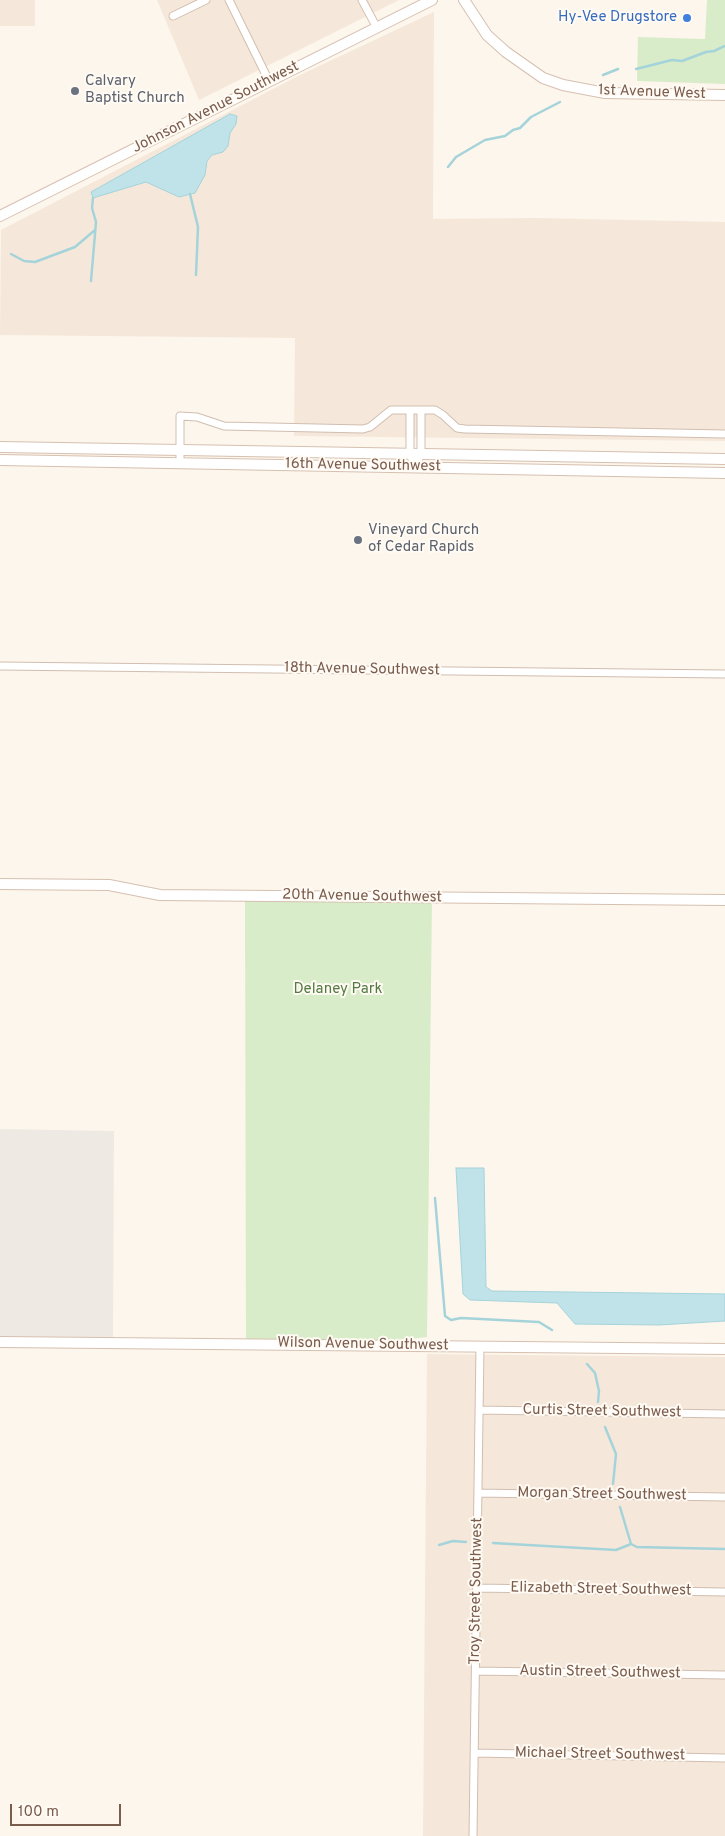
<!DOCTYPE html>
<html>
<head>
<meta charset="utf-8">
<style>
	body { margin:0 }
	#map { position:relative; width:725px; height:1836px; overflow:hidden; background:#fdf6ec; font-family:Overpass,sans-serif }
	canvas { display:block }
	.scale { position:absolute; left:10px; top:1804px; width:111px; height:22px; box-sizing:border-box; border:2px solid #7a5c4d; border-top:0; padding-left:6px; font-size:15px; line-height:18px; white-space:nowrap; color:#7a5c4d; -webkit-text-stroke:4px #fffaf3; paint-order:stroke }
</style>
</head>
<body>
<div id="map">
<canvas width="725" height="1836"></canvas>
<div class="scale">100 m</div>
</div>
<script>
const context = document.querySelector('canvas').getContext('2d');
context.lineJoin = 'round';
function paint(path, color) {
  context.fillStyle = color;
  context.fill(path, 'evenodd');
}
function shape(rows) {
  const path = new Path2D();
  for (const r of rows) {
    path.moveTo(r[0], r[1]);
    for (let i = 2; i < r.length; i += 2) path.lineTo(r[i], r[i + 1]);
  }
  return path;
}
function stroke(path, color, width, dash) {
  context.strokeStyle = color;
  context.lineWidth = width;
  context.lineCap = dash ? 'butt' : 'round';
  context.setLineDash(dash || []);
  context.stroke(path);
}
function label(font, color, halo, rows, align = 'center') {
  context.font = font + ' Overpass,sans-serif';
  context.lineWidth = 4;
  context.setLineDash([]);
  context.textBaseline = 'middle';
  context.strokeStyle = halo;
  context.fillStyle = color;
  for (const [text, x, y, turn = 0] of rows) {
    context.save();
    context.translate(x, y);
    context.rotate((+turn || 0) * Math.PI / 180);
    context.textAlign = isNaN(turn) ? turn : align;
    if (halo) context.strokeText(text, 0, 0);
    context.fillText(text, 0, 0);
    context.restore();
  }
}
paint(shape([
	[0,0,35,0,35,26,0,26],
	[157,0,399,0,199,100],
	[434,12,433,219,536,218,725,222,725,441,294,436,295,338,0,335,1,230,300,75],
	[427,1354,725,1357,725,1836,423,1836]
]), '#f5e8da');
paint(shape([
	[0,1129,114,1131,113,1343,0,1342]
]), '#efe9e4');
paint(shape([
	[707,0,725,0,725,84,637,81,638,37,705,39],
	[245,896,432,898,427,1337,352,1345,246,1344]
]), '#d8ecc9');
const water = shape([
	[230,114,237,116,236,124,230,133,228,146,223,152,212,155,207,161,205,175,195,193,179,197,146,182,93,198,91,192,230,114],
	[456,1168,484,1168,486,1287,492,1291,725,1294,725,1321,659,1325,575,1324,557,1303,470,1300,463,1294,456,1168]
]);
paint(water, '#bfe3e8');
stroke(water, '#a5d3da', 1);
stroke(shape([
	[636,69,672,60,682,61,706,52,714,51,725,46],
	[603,75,618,69],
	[448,167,456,157,485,140,505,136,513,130,520,128,531,117,560,102],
	[190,194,198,227,196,275],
	[11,254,24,261,35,262,75,247,95,230],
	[91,281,96,222,92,208,93,198],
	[435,1198,445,1316,451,1320,461,1318,539,1322,552,1330],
	[587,1364,595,1373,599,1391,598,1402],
	[605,1427,616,1454,613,1484],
	[620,1507,631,1544,637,1547,725,1549],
	[493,1543,616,1550,631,1544],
	[439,1545,453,1541,466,1542]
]), '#a5d3da', 2.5);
const street = shape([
	[229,0,269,81],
	[362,0,377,28],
	[173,16,206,0],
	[410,410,410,454,415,467],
	[180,463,180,416,197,417,224,426,363,429,370,427,391,410,435,410,443,415,457,428,465,429,725,434],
	[415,467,421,454,421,410],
	[0,666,725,674],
	[480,1410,725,1414],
	[478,1493,725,1497],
	[477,1588,725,1592],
	[476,1671,725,1675],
	[475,1753,725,1758],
	[473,1836,480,1346]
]);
const secondary = shape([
	[464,0,487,35,506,52,543,78,563,85,605,93,725,95],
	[0,216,432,0],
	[0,447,725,459],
	[0,460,725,473],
	[0,884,109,885,160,895,725,900],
	[0,1342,725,1349]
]);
stroke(street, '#d1beb0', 9);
stroke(secondary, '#d6c0b0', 12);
stroke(street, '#fff', 7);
stroke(secondary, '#fff', 10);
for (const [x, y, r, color] of [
	[687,18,5,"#3f7fe0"],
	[75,91,5,"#6b7280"],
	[358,540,5,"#6b7280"]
]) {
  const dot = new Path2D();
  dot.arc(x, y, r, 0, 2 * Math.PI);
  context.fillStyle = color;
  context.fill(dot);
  stroke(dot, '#fffaf3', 2);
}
label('15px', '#366cbe', '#fffaf3', [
	["Hy-Vee Drugstore",677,18]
], 'right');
label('15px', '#5b616d', '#fffaf3', [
	["Calvary",85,82],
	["Baptist Church",85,99],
	["Vineyard Church",368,531],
	["of Cedar Rapids",368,548]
], 'left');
label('15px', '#7a5c4d', '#fffaf3', [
	["1st Avenue West",652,93,2],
	["Johnson Avenue Southwest",216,108,-27],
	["16th Avenue Southwest",363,466,1],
	["18th Avenue Southwest",362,670,1],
	["20th Avenue Southwest",362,897,1],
	["Wilson Avenue Southwest",363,1345,1],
	["Curtis Street Southwest",602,1412,1],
	["Morgan Street Southwest",602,1495,1],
	["Elizabeth Street Southwest",601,1590,1],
	["Troy Street Southwest",477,1591,-89],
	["Austin Street Southwest",600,1673,1],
	["Michael Street Southwest",600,1755,1]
]);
label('15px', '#537a41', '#fffaf3', [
	["Delaney Park",338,990]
]);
</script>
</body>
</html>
